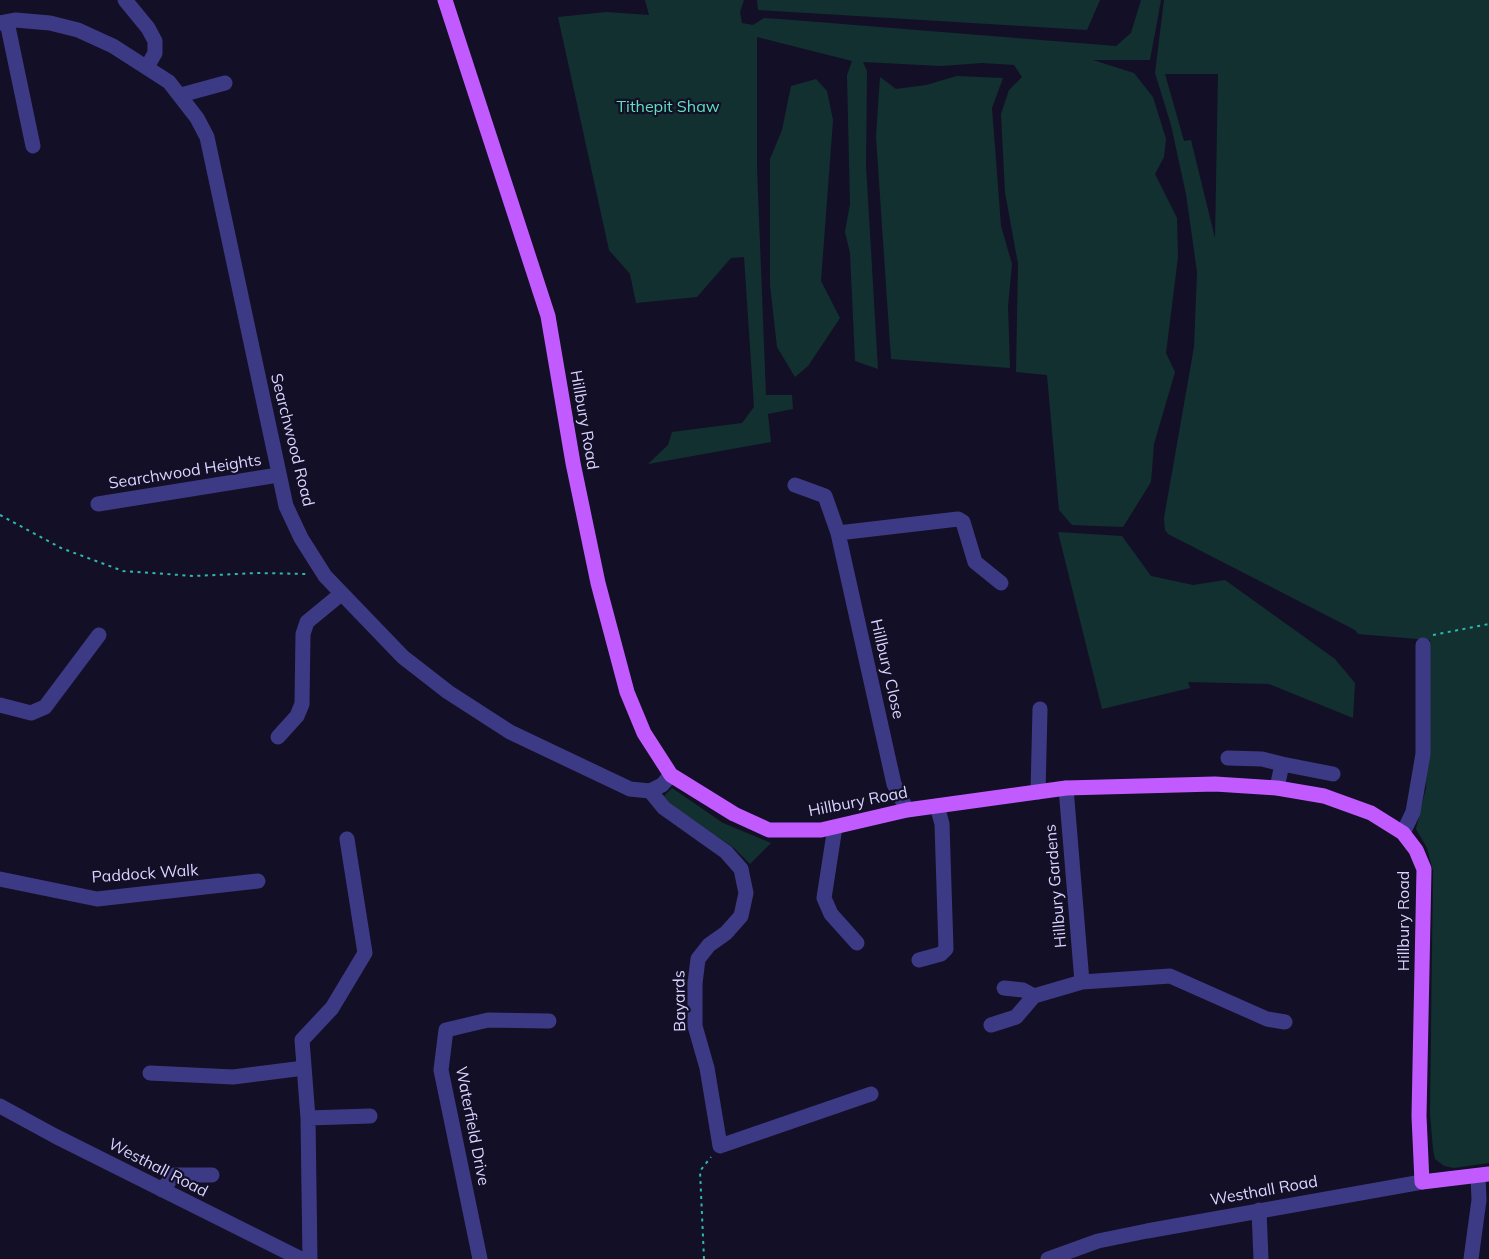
<!DOCTYPE html>
<html>
<head>
<meta charset="utf-8">
<style>
	body { margin:0 }
	canvas { display:block; background:#130f26 }
</style>
</head>
<body>
<canvas width="1489" height="1259"></canvas>
<script>
const context = document.querySelector('canvas').getContext('2d');
context.lineJoin = 'round';
function paint(path, color) {
  context.fillStyle = color;
  context.fill(path, 'evenodd');
}
function shape(rows) {
  const path = new Path2D();
  for (const r of rows) {
    path.moveTo(r[0], r[1]);
    for (let i = 2; i < r.length; i += 2) path.lineTo(r[i], r[i + 1]);
  }
  return path;
}
function stroke(path, color, width, dash) {
  context.strokeStyle = color;
  context.lineWidth = width;
  context.lineCap = dash ? 'butt' : 'round';
  context.setLineDash(dash || []);
  context.stroke(path);
}
function label(font, color, halo, rows, align = 'center') {
  context.font = font + ' Mulish,sans-serif';
  context.lineWidth = 4.5;
  context.setLineDash([]);
  context.textBaseline = 'middle';
  context.strokeStyle = halo;
  context.fillStyle = color;
  for (const [text, x, y, turn = 0] of rows) {
    context.save();
    context.translate(x, y);
    context.rotate((+turn || 0) * Math.PI / 180);
    context.textAlign = isNaN(turn) ? turn : align;
    if (halo) context.strokeText(text, 0, 0);
    context.fillText(text, 0, 0);
    context.restore();
  }
}
paint(shape([
	[645,0,744,0,740,12,742,23,753,25,764,18,780,19,1116,46,1131,33,1141,0,1161,0,1150,60,1093,60,1134,73,1153,97,1166,139,1164,157,1155,174,1177,218,1178,257,1166,353,1175,372,1154,444,1151,482,1123,527,1072,525,1059,510,1047,375,1016,372,1018,264,1005,192,1001,114,1009,90,1022,77,1014,65,982,63,941,66,863,62,867,71,866,166,878,369,855,361,850,253,845,232,850,204,847,75,852,61,757,37,757,168,766,395,792,395,793,409,768,414,771,442,648,464,668,445,672,432,742,423,754,407,744,257,731,258,697,297,636,303,630,274,609,250,558,17,606,12,649,15],
	[757,0,1100,0,1087,30,758,10],
	[1164,0,1489,0,1489,1163,1454,1168,1444,1166,1435,1159,1433,1149,1430,1114,1433,871,1427,848,1416,829,1426,788,1430,640,1358,634,1355,630,1168,534,1165,530,1164,518,1194,347,1197,272,1186,194,1171,125,1155,73],
	[1165,74,1218,74,1215,238,1191,140,1184,141],
	[957,76,1003,78,992,108,1001,226,1012,264,1008,306,1010,368,891,359,876,137,880,77,896,89,926,85],
	[816,79,827,91,833,120,821,281,840,318,808,366,795,377,777,347,770,285,770,159,782,130,791,86],
	[1058,532,1122,536,1151,576,1193,585,1225,580,1335,659,1355,683,1353,718,1269,684,1188,682,1190,688,1102,709],
	[672,788,723,823,771,843,750,864,734,848,668,803,664,796]
]), '#12302f');
stroke(shape([
	[0,515,61,548,123,571,194,576,257,573,308,574],
	[1433,635,1489,624],
	[704,1259,700,1171,711,1157]
]), '#2fb8b0', 2, [3, 4.5]);
stroke(shape([
	[125,0,148,28,155,41,155,53,147,67],
	[7,22,33,146],
	[0,23,15,20,50,23,78,30,113,46,169,82,197,118,207,137,286,506,301,538,325,576,403,657,448,692,510,732,630,789,650,791,662,785,671,775],
	[181,95,225,83],
	[795,485,825,496,838,533,894,784,907,810],
	[98,504,278,475],
	[838,533,958,519,963,522,975,562,1001,583],
	[0,705,31,713,45,707,99,635],
	[278,737,297,716,302,704,303,634,307,622,341,594],
	[1228,758,1262,759,1282,764,1277,788],
	[1282,764,1333,774],
	[1066,788,1082,982],
	[650,791,664,808,726,852,741,869,746,893,741,916,726,933,709,945,698,959,695,983,695,1026,707,1068,720,1146,871,1094],
	[1038,792,1040,709],
	[835,827,824,898,831,914,857,943],
	[1403,833,1413,812,1423,754,1423,645],
	[0,879,97,899,258,881],
	[919,960,941,954,946,949,942,824,937,806],
	[1004,988,1023,990,1034,996,1082,982,1170,976,1267,1019,1285,1022],
	[991,1025,1016,1017,1034,996],
	[150,1073,233,1077,304,1068],
	[0,1106,55,1136,301,1259],
	[308,1118,370,1116],
	[162,1190,174,1175,212,1175],
	[1259,1210,1261,1259],
	[310,1259,308,1118,302,1040,332,1008,365,953,347,839],
	[480,1259,441,1070,446,1030,488,1020,549,1021],
	[1048,1259,1098,1241,1147,1231,1422,1182],
	[1471,1259,1479,1200,1478,1176]
]), '#3d3a85', 15);
stroke(shape([
	[445,0,548,316,573,463,598,583,627,692,644,733,671,775,734,814,769,830,821,830,907,810,1066,788,1215,784,1277,788,1324,796,1371,813,1403,833,1416,850,1424,869,1419,1116,1422,1182,1489,1174]
]), '#c25bff', 15);
label('16px', '#5fe0c0', '#130f26', [
	["Tithepit Shaw",668,107]
]);
label('16px', '#d9d4ff', '#130f26', [
	["Hillbury Road",584,420,80],
	["Searchwood Road",292,440,76],
	["Searchwood Heights",185,472,-9],
	["Hillbury Close",887,669,77],
	["Hillbury Road",858,802,-11],
	["Paddock Walk",145,874,-4],
	["Hillbury Gardens",1056,886,-95],
	["Hillbury Road",1404,921,-90],
	["Bayards",680,1001,-91],
	["Waterfield Drive",472,1126,79],
	["Westhall Road",158,1168,27],
	["Westhall Road",1264,1191,-10]
]);
</script>
</body>
</html>
